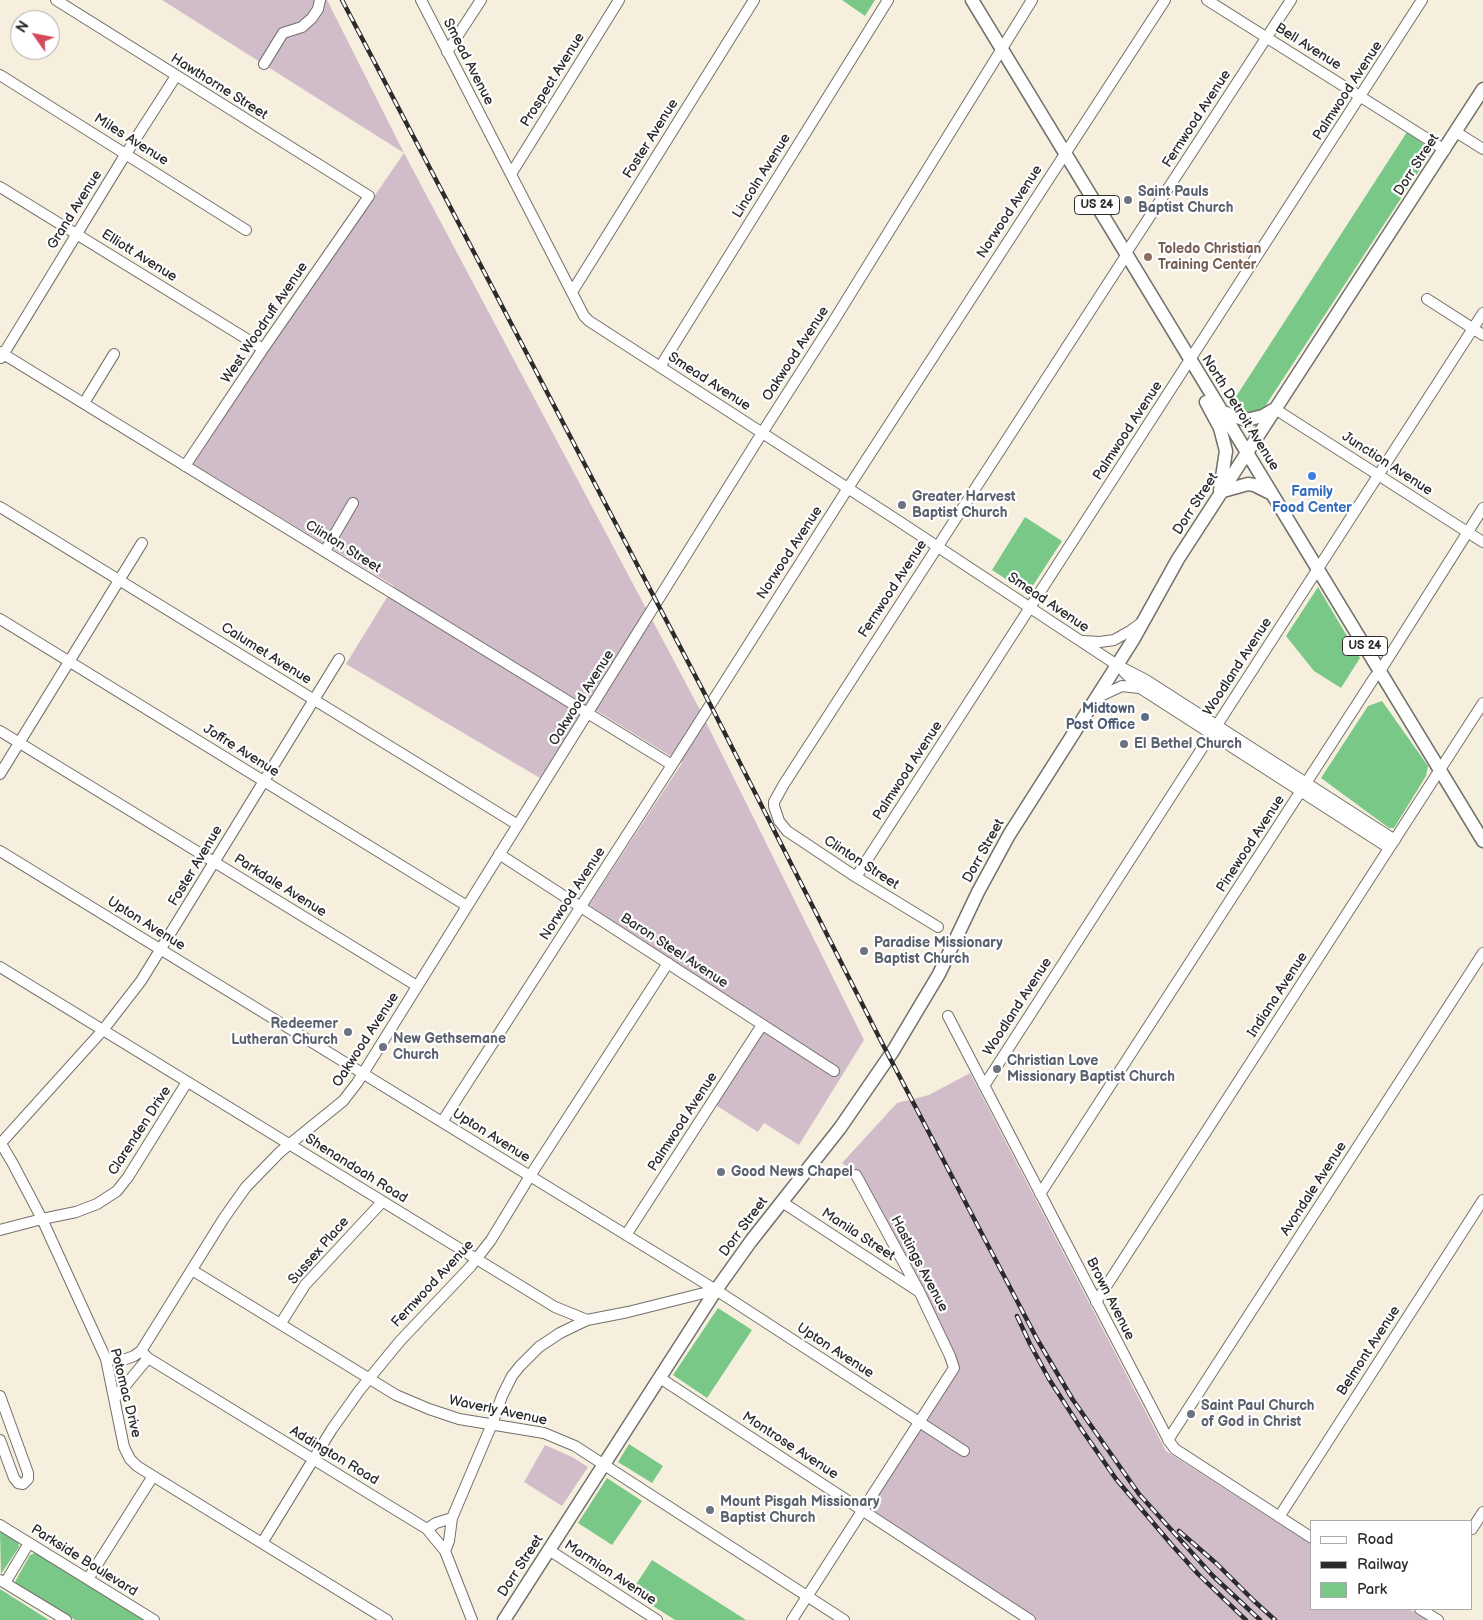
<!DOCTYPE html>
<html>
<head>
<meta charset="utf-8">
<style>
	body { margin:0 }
	#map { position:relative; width:1483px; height:1620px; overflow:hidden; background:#f7efde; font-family:"Balsamiq Sans",sans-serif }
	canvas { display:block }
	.legend { position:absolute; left:1310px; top:1520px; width:162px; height:90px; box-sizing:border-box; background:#fff; border:1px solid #aaa; margin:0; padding:6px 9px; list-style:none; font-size:15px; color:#2b2b2b }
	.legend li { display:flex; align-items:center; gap:10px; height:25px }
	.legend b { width:25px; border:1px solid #aaa }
	.north { position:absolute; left:10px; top:10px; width:50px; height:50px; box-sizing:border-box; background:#fff; border:1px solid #aaa; border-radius:50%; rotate:303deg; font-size:14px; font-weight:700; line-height:20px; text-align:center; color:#2b2b2b }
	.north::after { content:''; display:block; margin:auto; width:18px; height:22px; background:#d1495b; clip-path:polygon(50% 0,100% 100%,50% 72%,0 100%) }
</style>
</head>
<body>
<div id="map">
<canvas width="1483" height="1620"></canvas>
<ul class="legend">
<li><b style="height:6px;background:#fff"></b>Road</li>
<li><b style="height:6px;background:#2b2b2b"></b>Railway</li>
<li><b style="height:14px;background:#7ac887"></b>Park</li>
</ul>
<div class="north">N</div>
</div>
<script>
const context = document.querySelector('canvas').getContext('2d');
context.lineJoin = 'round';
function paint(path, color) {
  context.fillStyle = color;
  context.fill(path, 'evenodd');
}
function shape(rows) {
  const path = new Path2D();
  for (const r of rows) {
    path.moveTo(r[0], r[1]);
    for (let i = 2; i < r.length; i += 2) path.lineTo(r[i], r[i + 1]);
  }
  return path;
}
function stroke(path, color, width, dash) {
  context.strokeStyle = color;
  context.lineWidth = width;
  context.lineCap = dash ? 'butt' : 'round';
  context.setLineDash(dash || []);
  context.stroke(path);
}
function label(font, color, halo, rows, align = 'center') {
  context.font = font + ' "Balsamiq Sans",sans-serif';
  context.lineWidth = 4.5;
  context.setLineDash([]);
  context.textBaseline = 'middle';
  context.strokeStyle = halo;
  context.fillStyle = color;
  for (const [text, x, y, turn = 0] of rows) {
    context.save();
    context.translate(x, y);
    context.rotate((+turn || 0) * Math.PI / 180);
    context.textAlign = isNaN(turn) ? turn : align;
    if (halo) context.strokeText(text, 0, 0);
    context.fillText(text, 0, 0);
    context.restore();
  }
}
paint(shape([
	[162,0,327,0,404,153,699,708,864,1040,799,1145,764,1123,758,1132,714,1104,767,1022,589,905,682,763,587,705,540,778,346,664,394,586,191,463,404,153],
	[970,1073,1166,1451,1312,1545,1312,1609,1409,1609,1427,1620,1031,1620,863,1510,954,1368,856,1175,842,1163,897,1103,929,1095],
	[545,1445,572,1457,588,1467,562,1506,524,1482]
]), '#d1bdca');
paint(shape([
	[842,0,875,0,865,16],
	[1407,132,1431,149,1430,154,1262,411,1253,415,1242,414,1230,406],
	[1025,517,1062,541,1028,593,1027,593,992,570],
	[1318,587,1360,658,1341,688,1314,671,1286,636],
	[1382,701,1428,766,1426,776,1394,828,1389,828,1321,778,1368,706],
	[718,1308,752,1330,707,1398,673,1375],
	[629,1444,663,1466,652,1483,618,1462],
	[607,1478,642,1501,612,1545,578,1523],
	[0,1531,18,1541,19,1547,1,1574],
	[35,1553,38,1553,146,1620,75,1620,15,1583,16,1580,30,1555],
	[652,1560,746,1620,675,1620,631,1592],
	[0,1589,11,1596,49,1620,0,1620]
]), '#7ac887');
const minor = shape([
	[56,0,369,196,263,349,185,466],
	[421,0,584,316,589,321,894,518,1117,665,1146,680,1395,840],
	[1207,0,1445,150],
	[447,52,481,0],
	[264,64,283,33,302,27,312,18,318,9,320,0],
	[0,75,246,230],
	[1456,132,1483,149],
	[511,174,619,0],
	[0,187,263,349],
	[1126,253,1291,0],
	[572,292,754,0],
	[1427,299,1483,335],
	[0,352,672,765],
	[1,358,122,160,176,76],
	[660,367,888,0],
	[84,403,114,354],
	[1275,409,1483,542],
	[0,507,518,825],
	[325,551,353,503],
	[0,619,467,906],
	[1083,641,1100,642,1114,640,1130,631,1141,623],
	[1124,672,1140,688,1389,848],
	[1096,698,1122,686,1139,688],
	[0,731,417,986],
	[0,774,142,543],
	[0,851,716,1290,964,1451],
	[499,854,834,1071],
	[856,877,1422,0],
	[938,927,856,877,787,831,779,821,774,806,774,802,784,784,1127,254],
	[0,967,555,1307,587,1320,628,1312,716,1290],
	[948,1016,1169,1441,1175,1449,1312,1538],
	[984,1086,1483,313],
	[442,1122,672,765,848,488,1165,0],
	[0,1142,12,1162,42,1219,106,1359,124,1447,130,1459,137,1466,153,1476,387,1620],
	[1,1143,103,1030,141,981,339,659],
	[1040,1194,1374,678,1380,671,1483,508],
	[782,1202,918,1291],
	[0,1230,42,1219,76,1212,97,1204,117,1191,128,1177,187,1082],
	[626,1235,762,1025],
	[192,1270,396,1395,429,1409,459,1419,544,1433,575,1446,844,1620],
	[1096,1302,1483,703],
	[281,1323,305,1285,382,1202],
	[141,1351,148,1358,427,1529,445,1551,472,1620],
	[106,1359,126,1359,134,1356,141,1351,224,1218,246,1187,280,1152,343,1101,357,1083,762,433,833,322,1032,0],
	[660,1378,1030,1620],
	[0,1396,28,1473,28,1479,23,1484,18,1483,14,1478,0,1440],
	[115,1398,148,1358],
	[1168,1440,1483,953],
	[1279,1517,1483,1200],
	[0,1525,154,1620],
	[427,1529,436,1523,452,1518],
	[1472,1529,1483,1512],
	[262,1543,332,1429,359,1391,400,1341,471,1266,491,1240,530,1176,668,963],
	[549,1550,657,1620],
	[445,1551,449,1541,452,1518,492,1424,502,1396,512,1376,520,1366,539,1347,560,1333,587,1320],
	[88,1579,153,1476],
	[0,1580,66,1620],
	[5,1583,29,1543],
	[1420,1609,1438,1620],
	[792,1620,954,1368,950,1356,919,1291,856,1175]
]);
const major = shape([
	[972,0,1483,841],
	[1206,402,1220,428,1226,451,1220,490],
	[1220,411,1246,420,1263,416,1273,410],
	[1223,491,1248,484,1254,485,1272,494],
	[504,1620,716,1290,751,1241,840,1128,893,1051,939,974,978,892,1009,835,1133,640,1178,559,1483,89]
]);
stroke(minor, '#72706a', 12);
stroke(major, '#72706a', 15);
stroke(minor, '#fff', 10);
stroke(major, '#fff', 12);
const rail = shape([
	[342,0,710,704,881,1041,1037,1339,1073,1400,1139,1494,1213,1576,1260,1620],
	[1017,1316,1030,1344,1049,1379,1082,1430,1116,1479,1171,1544,1198,1574,1246,1620],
	[1179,1531,1217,1564,1253,1600,1275,1620]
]);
stroke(rail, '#2b2b2b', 4.5);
stroke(rail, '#fff', 2.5, [8]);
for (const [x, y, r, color] of [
	[1128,200,5,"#6b7280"],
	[1148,257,5,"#8d6e63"],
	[1312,476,5,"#3f7fe0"],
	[902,505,5,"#6b7280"],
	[1145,717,5,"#5c6f8a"],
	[1124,744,5,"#6b7280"],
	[864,951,5,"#6b7280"],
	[348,1032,5,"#6b7280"],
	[383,1047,5,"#6b7280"],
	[997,1069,5,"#6b7280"],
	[721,1172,5,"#6b7280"],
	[1191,1414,5,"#6b7280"],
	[710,1510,5,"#6b7280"]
]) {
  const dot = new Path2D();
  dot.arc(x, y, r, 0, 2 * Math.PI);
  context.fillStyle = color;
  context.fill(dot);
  stroke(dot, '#fff', 2);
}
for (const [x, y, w] of [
	[1097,205,45],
	[1365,646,45]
]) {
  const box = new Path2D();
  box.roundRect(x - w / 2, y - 9.5, w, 19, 4);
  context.fillStyle = '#fff';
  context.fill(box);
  stroke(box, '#2b2b2b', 1);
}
label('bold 12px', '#2b2b2b', null, [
	["US 24",1097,205],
	["US 24",1365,646]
]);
label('14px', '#2b2b2b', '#fff', [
	["Bell Avenue",1308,47,32],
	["Smead Avenue",468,62,63],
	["Prospect Avenue",553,80,-58],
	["Hawthorne Street",219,87,32],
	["Palmwood Avenue",1348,91,-57],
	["Fernwood Avenue",1197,119,-57],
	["Foster Avenue",651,139,-58],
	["Miles Avenue",131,140,32],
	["Dorr Street",1417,165,-57],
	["Lincoln Avenue",762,176,-58],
	["Grand Avenue",75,210,-58],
	["Norwood Avenue",1010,212,-57],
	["Elliott Avenue",139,256,32],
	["West Woodruff Avenue",265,323,-56],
	["Oakwood Avenue",796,354,-57],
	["Smead Avenue",709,382,33],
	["North Detroit Avenue",1240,413,58],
	["Palmwood Avenue",1128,431,-57],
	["Junction Avenue",1387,464,33],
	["Dorr Street",1196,504,-57],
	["Clinton Street",343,547,32],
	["Norwood Avenue",790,553,-57],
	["Fernwood Avenue",893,589,-57],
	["Smead Avenue",1048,603,34],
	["Calumet Avenue",266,654,32],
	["Woodland Avenue",1238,667,-57],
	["Oakwood Avenue",582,698,-58],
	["Joffre Avenue",241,751,32],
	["Palmwood Avenue",908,771,-57],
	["Pinewood Avenue",1251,844,-57],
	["Dorr Street",984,851,-61],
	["Clinton Street",861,863,33],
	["Foster Avenue",196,866,-59],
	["Parkdale Avenue",280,886,32],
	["Norwood Avenue",573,894,-57],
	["Upton Avenue",146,924,32],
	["Baron Steel Avenue",674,951,33],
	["Indiana Avenue",1278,995,-57],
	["Woodland Avenue",1018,1007,-57],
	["Oakwood Avenue",366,1040,-57],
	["Palmwood Avenue",683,1122,-57],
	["Clarenden Drive",140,1131,-57],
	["Upton Avenue",491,1136,32],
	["Shenandoah Road",356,1169,32],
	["Avondale Avenue",1314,1189,-57],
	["Dorr Street",744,1227,-53],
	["Manila Street",858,1235,33],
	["Sussex Place",319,1251,-49],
	["Hastings Avenue",919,1264,62],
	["Fernwood Avenue",433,1284,-47],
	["Brown Avenue",1110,1299,63],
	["Upton Avenue",835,1351,33],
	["Belmont Avenue",1369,1351,-57],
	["Potomac Drive",125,1393,76],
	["Waverly Avenue",498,1411,12],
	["Montrose Avenue",790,1446,33],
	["Addington Road",334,1456,31],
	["Parkside Boulevard",84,1561,32],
	["Dorr Street",521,1566,-57],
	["Marmion Avenue",610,1573,33]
]);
label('bold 14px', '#5b616d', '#fff', [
	["Saint Pauls",1138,192],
	["Baptist Church",1138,208],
	["Greater Harvest",912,497],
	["Baptist Church",912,513],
	["El Bethel Church",1134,744],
	["Paradise Missionary",874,943],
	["Baptist Church",874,959],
	["Redeemer",338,1024,"right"],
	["Lutheran Church",338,1040,"right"],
	["New Gethsemane",393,1039],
	["Church",393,1055],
	["Christian Love",1007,1061],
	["Missionary Baptist Church",1007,1077],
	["Good News Chapel",731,1172],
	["Saint Paul Church",1201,1406],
	["of God in Christ",1201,1422],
	["Mount Pisgah Missionary",720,1502],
	["Baptist Church",720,1518]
], 'left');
label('bold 14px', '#785e54', '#fff', [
	["Toledo Christian",1158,249],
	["Training Center",1158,265]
], 'left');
label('bold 14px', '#366cbe', '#fff', [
	["Family",1312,492],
	["Food Center",1312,508]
]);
label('bold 14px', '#4e5e75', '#fff', [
	["Midtown",1135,709],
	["Post Office",1135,725]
], 'right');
</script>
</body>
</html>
